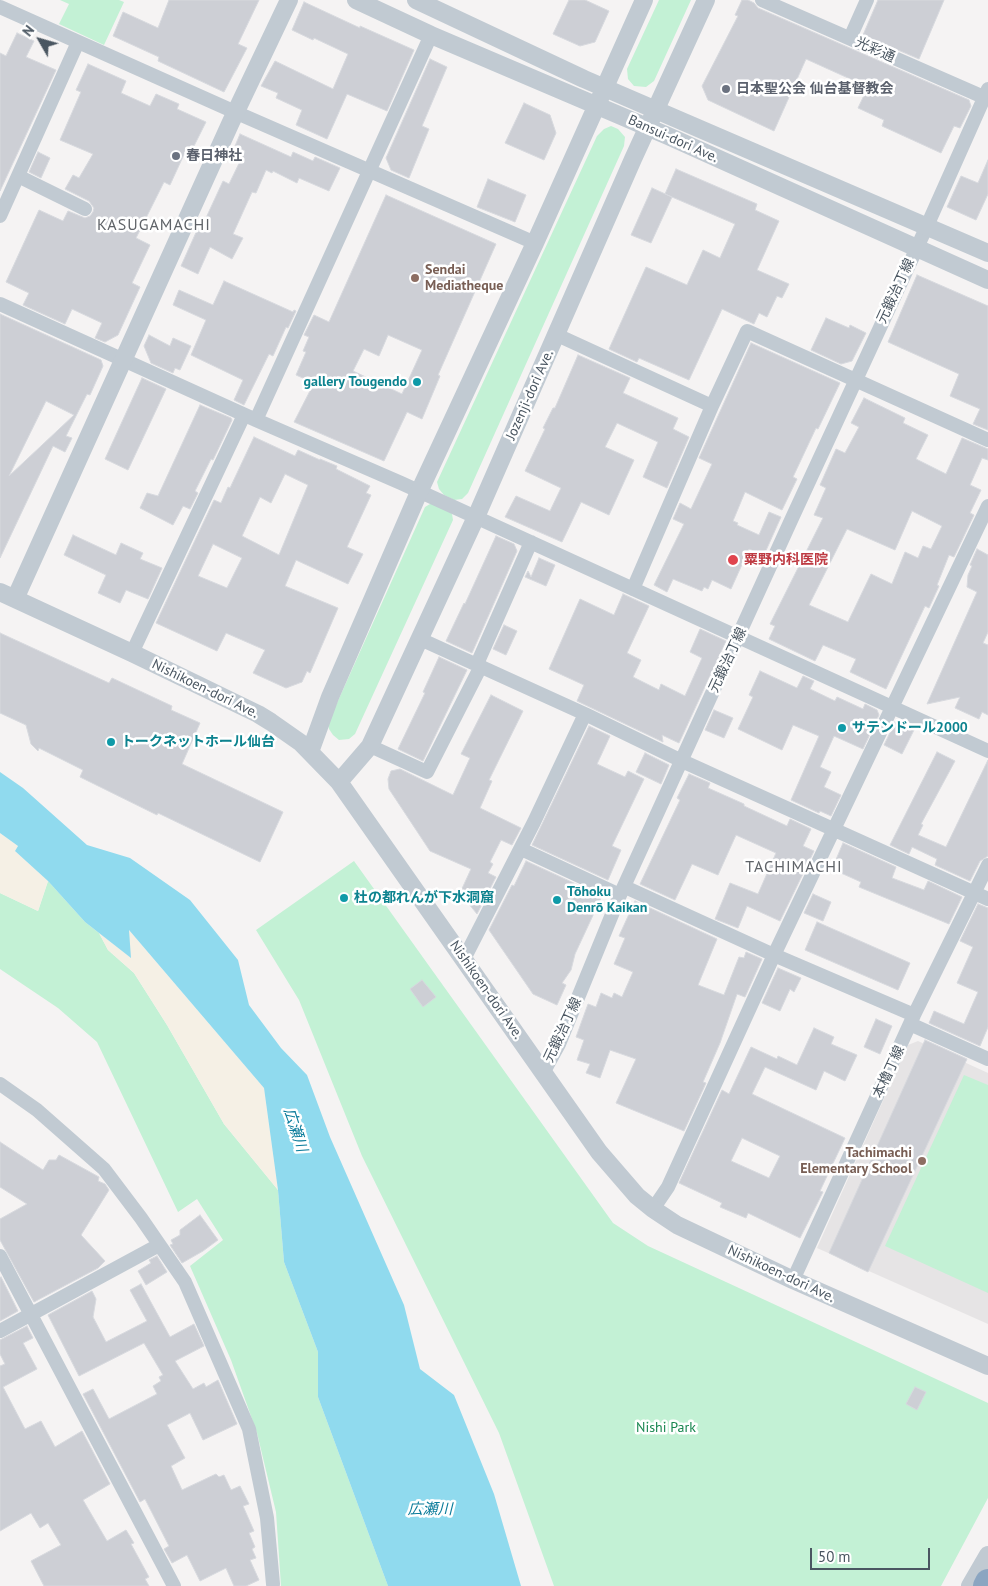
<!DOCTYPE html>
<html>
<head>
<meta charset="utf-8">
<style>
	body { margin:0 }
	#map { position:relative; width:988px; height:1586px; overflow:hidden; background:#f5f3f3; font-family:"PT Sans",sans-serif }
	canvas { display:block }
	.north { position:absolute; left:15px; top:15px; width:50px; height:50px; -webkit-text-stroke:4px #fff; paint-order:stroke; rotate:308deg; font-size:14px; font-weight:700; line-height:20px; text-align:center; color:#4a5661 }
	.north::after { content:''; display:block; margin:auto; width:18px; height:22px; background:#4a5661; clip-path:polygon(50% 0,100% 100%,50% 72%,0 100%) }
	.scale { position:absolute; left:810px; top:1548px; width:120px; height:22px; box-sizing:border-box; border:2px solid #4a5661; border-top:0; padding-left:6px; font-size:15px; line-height:18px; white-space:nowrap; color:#4a5661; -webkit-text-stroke:4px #fff; paint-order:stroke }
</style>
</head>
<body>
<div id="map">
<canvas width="988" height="1586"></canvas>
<div class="north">N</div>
<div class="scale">50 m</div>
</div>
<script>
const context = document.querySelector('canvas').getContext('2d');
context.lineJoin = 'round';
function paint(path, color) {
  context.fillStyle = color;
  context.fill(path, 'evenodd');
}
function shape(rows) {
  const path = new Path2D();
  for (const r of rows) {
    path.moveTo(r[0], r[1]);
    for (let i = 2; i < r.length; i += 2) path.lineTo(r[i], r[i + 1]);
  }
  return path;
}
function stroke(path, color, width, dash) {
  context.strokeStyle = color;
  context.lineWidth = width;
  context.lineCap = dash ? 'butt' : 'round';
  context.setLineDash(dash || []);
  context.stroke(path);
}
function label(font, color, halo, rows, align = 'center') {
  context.font = font + ' "PT Sans","Noto Sans JP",sans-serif';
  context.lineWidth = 5;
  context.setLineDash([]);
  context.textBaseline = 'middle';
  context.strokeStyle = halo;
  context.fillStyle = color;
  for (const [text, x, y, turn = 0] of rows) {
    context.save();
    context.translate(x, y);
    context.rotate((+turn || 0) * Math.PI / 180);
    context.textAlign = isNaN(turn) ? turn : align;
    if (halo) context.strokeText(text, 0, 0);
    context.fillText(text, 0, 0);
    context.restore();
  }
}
paint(shape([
	[918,1041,988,1073,988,1324,817,1248,908,1045]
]), '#e6e4e5');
paint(shape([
	[60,0,119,0,124,2,104,45,59,24,69,4],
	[659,0,691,0,654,81,646,87,634,86,628,79,627,69],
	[611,126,618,129,625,137,624,146,468,493,462,499,454,500,444,495,439,489,437,482,597,136,604,129],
	[430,504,437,504,449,510,452,514,453,520,355,734,349,739,339,740,333,735,329,729,328,723,425,507],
	[354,861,613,1223,648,1246,988,1403,988,1498,941,1586,554,1586,499,1433,362,1156,299,1000,256,930],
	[48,881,85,922,99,933,108,950,134,973,167,1025,224,1124,278,1190,284,1262,318,1352,318,1397,388,1586,281,1586,276,1512,257,1433,231,1360,190,1266,223,1240,197,1199,178,1212,97,1042,58,1008,0,969,0,893,38,911],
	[964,1075,988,1085,988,1293,885,1246]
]), '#c3f1d5');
paint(shape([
	[0,833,18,846,15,851,48,881,38,911,0,893],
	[128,929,264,1088,278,1190,224,1124,167,1025,134,973,108,950,99,933,130,957]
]), '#f5f0e5');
paint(shape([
	[0,772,23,788,87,845,130,858,190,900,238,960,249,1005,281,1048,307,1075,330,1137,404,1305,420,1369,454,1395,494,1494,521,1586,388,1586,318,1397,318,1352,284,1262,278,1190,264,1088,129,930,131,958,85,922,48,881,15,851,18,846,0,833]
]), '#90daee');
const building = shape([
	[169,0,259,0,238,44,247,48,224,92,158,61,159,57,113,36,123,12,158,28,169,0],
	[569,0,585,0,609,11,595,42,580,46,553,34,569,0],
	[742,0,748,0,754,3,758,8,969,100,971,106,960,128,954,126,941,153,882,126,884,120,858,108,868,87,806,59,774,131,708,100,702,86,738,16,735,15,742,0],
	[878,0,944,0,919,59,863,35,878,0],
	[304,2,360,28,360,26,414,50,387,111,347,94,327,139,296,125,302,110,276,98,278,93,261,86,275,61,333,89,348,54,314,38,313,40,292,30,304,2],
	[17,33,34,41,26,57,56,70,0,191,0,53,6,56,17,33],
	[430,59,447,67,422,126,429,129,409,178,391,170,386,158,430,59],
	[88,64,126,81,121,93,150,106,156,94,179,104,177,109,206,122,192,150,187,148,170,185,164,182,136,238,150,245,132,283,140,287,118,335,105,342,95,338,102,323,72,309,65,324,23,305,29,293,6,282,39,210,63,221,68,211,85,218,90,216,93,212,94,208,89,201,65,189,73,175,79,178,93,154,60,140,81,92,76,90,88,64],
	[524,103,550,115,556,133,544,160,505,143,524,103],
	[240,134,291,157,293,152,313,161,315,157,340,168,329,191,299,178,297,183,273,171,272,173,266,170,256,193,252,192,233,234,243,238,232,259,210,247,198,274,181,266,202,219,205,220,223,181,229,184,245,151,235,146,240,134],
	[38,152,50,158,41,178,29,172,38,152],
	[988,160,988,194,976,220,947,207,961,176,978,183,988,160],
	[676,169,757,204,755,210,779,221,757,270,789,284,782,298,777,296,767,317,759,313,754,324,722,309,689,380,639,358,637,362,609,349,646,267,687,285,703,250,720,258,735,224,665,194,676,169],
	[488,179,526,195,515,222,477,207,488,179],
	[652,188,672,197,651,243,631,235,652,188],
	[386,195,496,244,438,375,440,376,422,419,407,412,384,461,294,422,314,383,296,375,306,352,303,351,309,337,304,335,314,315,329,322,386,195],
	[388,335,422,350,402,394,353,371,364,349,379,356,388,335],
	[917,275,988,306,988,430,973,424,980,409,950,396,959,374,888,342,917,275],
	[224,281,293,312,294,310,296,311,288,328,286,327,273,356,269,354,244,405,234,400,243,380,191,355,206,320,173,305,179,290,213,305,224,281],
	[0,314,101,360,103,366,90,395,87,394,66,436,72,438,65,452,53,446,0,558,0,314],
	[46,401,74,415,9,476,46,401],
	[826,318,849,328,850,325,866,333,852,361,841,364,811,350,826,318],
	[149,335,170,346,173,338,191,346,180,370,175,368,173,373,151,363,144,346,149,335],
	[751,343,840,383,818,429,816,428,793,477,797,479,782,510,745,492,733,521,738,523,737,525,759,535,769,512,781,517,764,555,749,549,731,589,712,580,708,589,704,587,702,591,673,579,667,592,654,585,684,524,673,519,680,503,691,509,712,464,699,458,751,343],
	[578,355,630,378,623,393,678,418,673,429,689,437,667,488,643,477,658,442,617,423,605,447,634,460,609,515,581,502,562,542,505,517,516,496,550,511,561,488,525,471,545,429,543,428,553,408,555,408,578,355],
	[142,378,166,389,128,470,105,459,142,378],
	[864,398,905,418,903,423,928,435,916,459,946,474,962,438,988,449,988,460,982,458,970,485,981,490,970,513,974,515,954,557,949,555,937,585,939,586,929,608,925,606,886,689,850,672,856,659,823,645,815,661,769,639,775,626,770,624,823,518,814,515,826,488,820,485,836,449,845,453,859,427,851,423,864,398],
	[912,511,942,526,931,549,923,546,918,558,905,552,892,584,871,574,848,622,809,605,847,529,895,550,912,511],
	[200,405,231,418,232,420,213,460,211,459,195,491,198,493,190,509,183,506,173,525,140,508,147,493,158,496,200,405],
	[254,437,295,456,298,450,320,460,320,459,337,466,336,469,370,486,366,493,371,495,347,547,363,554,348,584,296,560,285,586,338,608,310,673,307,671,302,682,286,688,253,673,265,650,226,633,217,651,156,623,214,500,221,503,228,487,230,488,254,437],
	[285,474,308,485,279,555,242,536,260,497,271,503,285,474],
	[213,544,242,558,227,588,198,576,213,544],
	[73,535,116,555,121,543,143,553,140,559,162,568,148,599,126,590,120,603,98,593,106,575,64,555,73,535],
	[496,536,514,544,517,551,472,653,446,641,464,603,465,604,496,536],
	[977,549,988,555,988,632,983,643,988,645,988,715,982,712,979,719,955,708,960,697,927,704,977,592,967,587,968,575,972,566,970,565,977,549],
	[539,558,555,565,546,586,525,577,528,571,531,577,539,558],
	[623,594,649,606,627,653,641,660,633,677,659,690,661,684,685,696,702,658,690,652,700,629,726,641,679,743,662,735,663,742,577,701,584,685,549,669,580,599,614,615,623,594],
	[504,625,517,631,506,655,493,649,504,625],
	[0,633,109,683,112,678,172,706,171,710,200,723,182,764,283,812,260,862,158,813,157,815,80,777,83,770,39,748,38,751,31,744,26,725,0,713,0,633],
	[439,657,467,670,423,761,398,749,425,693,423,692,439,657],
	[760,671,797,688,803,676,814,681,810,689,835,701,837,697,863,709,865,704,877,710,879,715,863,749,834,736,820,767,831,772,824,787,841,795,831,816,820,811,819,813,791,800,819,736,793,725,782,750,738,729,753,697,749,695,760,671],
	[491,695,523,711,489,780,492,781,480,808,521,828,512,845,501,840,490,862,493,864,488,873,496,877,477,914,460,893,471,869,430,851,389,789,388,779,391,771,400,769,453,795,470,758,461,754,491,695],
	[714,710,733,718,724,738,705,730,714,710],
	[895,722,914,730,902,754,884,745,895,722],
	[589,726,610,736,597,764,625,777,628,771,644,779,612,846,621,850,608,880,532,845,589,726],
	[937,752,955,761,921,824,923,825,918,835,946,847,988,760,988,856,980,861,970,881,935,865,937,859,912,847,909,854,890,845,937,752],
	[645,753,669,765,661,784,636,772,645,753],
	[689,774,710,783,708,788,744,804,744,806,787,826,790,819,811,829,803,846,814,851,780,921,747,906,738,928,715,919,730,883,758,894,776,853,736,835,718,875,692,864,675,900,640,884,680,800,677,798,689,774],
	[843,843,896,867,892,878,924,890,928,881,962,897,949,924,859,887,861,882,832,869,843,843],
	[526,861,602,896,575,954,571,970,562,983,566,985,557,1005,533,994,489,930,512,885,514,886,526,861],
	[813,894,831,902,823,921,804,913,813,894],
	[635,901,717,939,698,985,724,995,739,957,744,958,746,952,762,959,745,997,737,994,720,1043,703,1082,706,1083,684,1131,616,1103,636,1059,610,1050,600,1078,586,1073,590,1064,577,1060,584,1040,576,1037,588,1004,596,1007,601,993,612,998,614,993,622,997,633,972,614,964,625,938,619,936,635,901],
	[978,904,988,908,988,1027,980,1046,929,1023,934,1011,964,1024,978,992,957,983,973,947,960,941,978,904],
	[817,922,910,963,898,990,805,950,817,922],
	[778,968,801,978,794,992,790,989,780,1011,762,1003,778,968],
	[422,980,436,997,423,1007,410,989,422,980],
	[876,1019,892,1026,880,1054,864,1047,876,1019],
	[814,1028,834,1037,831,1044,857,1055,845,1081,824,1071,816,1090,765,1067,752,1094,845,1138,820,1191,823,1192,800,1238,748,1213,746,1218,720,1207,722,1203,679,1183,722,1090,729,1094,751,1047,777,1059,778,1056,797,1065,814,1028],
	[742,1138,780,1156,769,1178,731,1161,742,1138],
	[925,1040,967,1059,868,1272,829,1253,925,1040],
	[0,1142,43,1170,49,1160,56,1160,59,1155,99,1177,98,1181,105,1184,109,1190,81,1235,105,1261,98,1268,34,1302,0,1240,0,1219,27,1204,0,1187,0,1142],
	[200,1215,218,1240,203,1251,182,1263,170,1245,173,1244,171,1240,180,1235,180,1230,200,1215],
	[157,1256,167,1272,146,1285,138,1271,151,1263,149,1260,157,1256],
	[1,1277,18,1311,0,1321,0,1278,1,1277],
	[141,1284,170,1337,194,1324,204,1346,175,1361,193,1389,204,1383,206,1387,218,1380,237,1424,203,1440,190,1413,167,1425,185,1458,171,1466,182,1490,216,1474,219,1477,224,1475,231,1490,240,1486,249,1504,243,1506,254,1531,249,1533,255,1547,252,1549,256,1558,250,1560,259,1580,246,1586,234,1586,226,1568,200,1581,187,1555,172,1563,164,1549,169,1546,145,1499,140,1502,83,1394,93,1389,109,1419,157,1394,153,1386,161,1381,159,1377,163,1375,144,1343,79,1376,48,1315,92,1291,96,1299,93,1317,106,1342,147,1321,130,1290,141,1284],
	[27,1326,33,1338,23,1343,37,1369,3,1387,25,1429,41,1421,55,1447,82,1431,110,1484,83,1500,107,1541,126,1530,134,1543,131,1544,149,1577,145,1579,149,1586,44,1586,31,1561,61,1545,48,1523,40,1528,31,1513,0,1531,0,1366,5,1364,0,1354,0,1340,27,1326],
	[915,1387,926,1392,917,1410,906,1404,915,1387]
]);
paint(building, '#cdcfd5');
stroke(building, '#d7d9de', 1);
const motorway = shape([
	[986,1586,988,1582]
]);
stroke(motorway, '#7690ad', 29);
stroke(shape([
	[762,0,988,99],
	[0,7,244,116,535,243],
	[850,38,867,0],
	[18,176,85,209],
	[0,216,78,42],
	[0,304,256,420,401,483,988,751],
	[557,335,712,406],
	[256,420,431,35],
	[633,589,712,406,747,331,988,440],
	[420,639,585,714,682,761,988,899],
	[132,653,244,415],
	[477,664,531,542],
	[370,746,427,772,481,666],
	[521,849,620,895],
	[625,887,774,955,914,1015],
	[464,959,534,822,585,714],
	[910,1024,988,1059],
	[543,1073,559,1044,620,895,793,516,927,226,988,89],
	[0,1084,37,1110,104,1169,141,1218,185,1282,249,1429,267,1518,273,1584],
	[653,1209,668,1187,774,955,988,506],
	[0,1256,174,1586],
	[793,1280,914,1015,988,865],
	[0,1331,159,1245]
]), '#c1cad2', 14);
stroke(shape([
	[356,0,431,35,668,136,988,280],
	[416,0,584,79,988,253],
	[0,592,132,653,258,714,271,722,301,743,339,782,599,1152,637,1196,653,1209,677,1225,793,1280,988,1366],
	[15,599,231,122,289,0],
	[310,752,330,697,419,492,535,243,644,0],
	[339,782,370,746,476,517,633,159,706,0],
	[970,1586,988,1555]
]), '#c1cad2', 18);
stroke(motorway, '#8ba5c1', 26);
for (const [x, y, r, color] of [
	[726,89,5,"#6b7280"],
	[176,156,5,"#6b7280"],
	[415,278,5,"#8d6e63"],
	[417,382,5,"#0f9aa8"],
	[733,560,6,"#e0444e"],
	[842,728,5,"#0f9aa8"],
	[111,742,5,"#0f9aa8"],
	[344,898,5,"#0f9aa8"],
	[557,900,5,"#0f9aa8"],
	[922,1161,5,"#8d6e63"]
]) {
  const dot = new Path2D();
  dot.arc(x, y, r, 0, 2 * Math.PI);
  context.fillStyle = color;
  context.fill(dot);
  stroke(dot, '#fff', 2);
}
label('14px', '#4a5661', '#fff', [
	["光彩通",875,50,24],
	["Bansui-dori Ave.",673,139,24],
	["元鍛治丁線",896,291,-65],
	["Jozenji-dori Ave.",530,395,-66],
	["元鍛治丁線",728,660,-65],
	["Nishikoen-dori Ave.",205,689,26],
	["Nishikoen-dori Ave.",486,990,55],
	["元鍛治丁線",563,1030,-65],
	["本櫓丁線",889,1072,-65],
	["Nishikoen-dori Ave.",781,1274,25]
]);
label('bold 14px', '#5b616d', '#fff', [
	["日本聖公会 仙台基督教会",736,89],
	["春日神社",186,156]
], 'left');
label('bold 14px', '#785e54', '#fff', [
	["Sendai",425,270],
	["Mediatheque",425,286],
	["Tachimachi",912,1153,"right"],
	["Elementary School",912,1169,"right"]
], 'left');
label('bold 14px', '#0d838f', '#fff', [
	["gallery Tougendo",407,382,"right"],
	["サテンドール2000",852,728],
	["トークネットホール仙台",121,742],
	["Tōhoku",567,892],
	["Denrō Kaikan",567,908],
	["杜の都れんが下水洞窟",354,898]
], 'left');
label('bold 14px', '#be3a42', '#fff', [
	["粟野内科医院",744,560]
], 'left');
label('14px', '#17864f', '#fff', [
	["Nishi Park",666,1428]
]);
label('italic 15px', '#0c7c9b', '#fff', [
	["広瀬川",295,1130,72],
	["広瀬川",430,1510]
]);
context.letterSpacing = '1px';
label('16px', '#5f6368', '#fff', [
	["KASUGAMACHI",154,225],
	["TACHIMACHI",794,867]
]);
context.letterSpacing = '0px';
</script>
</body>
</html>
